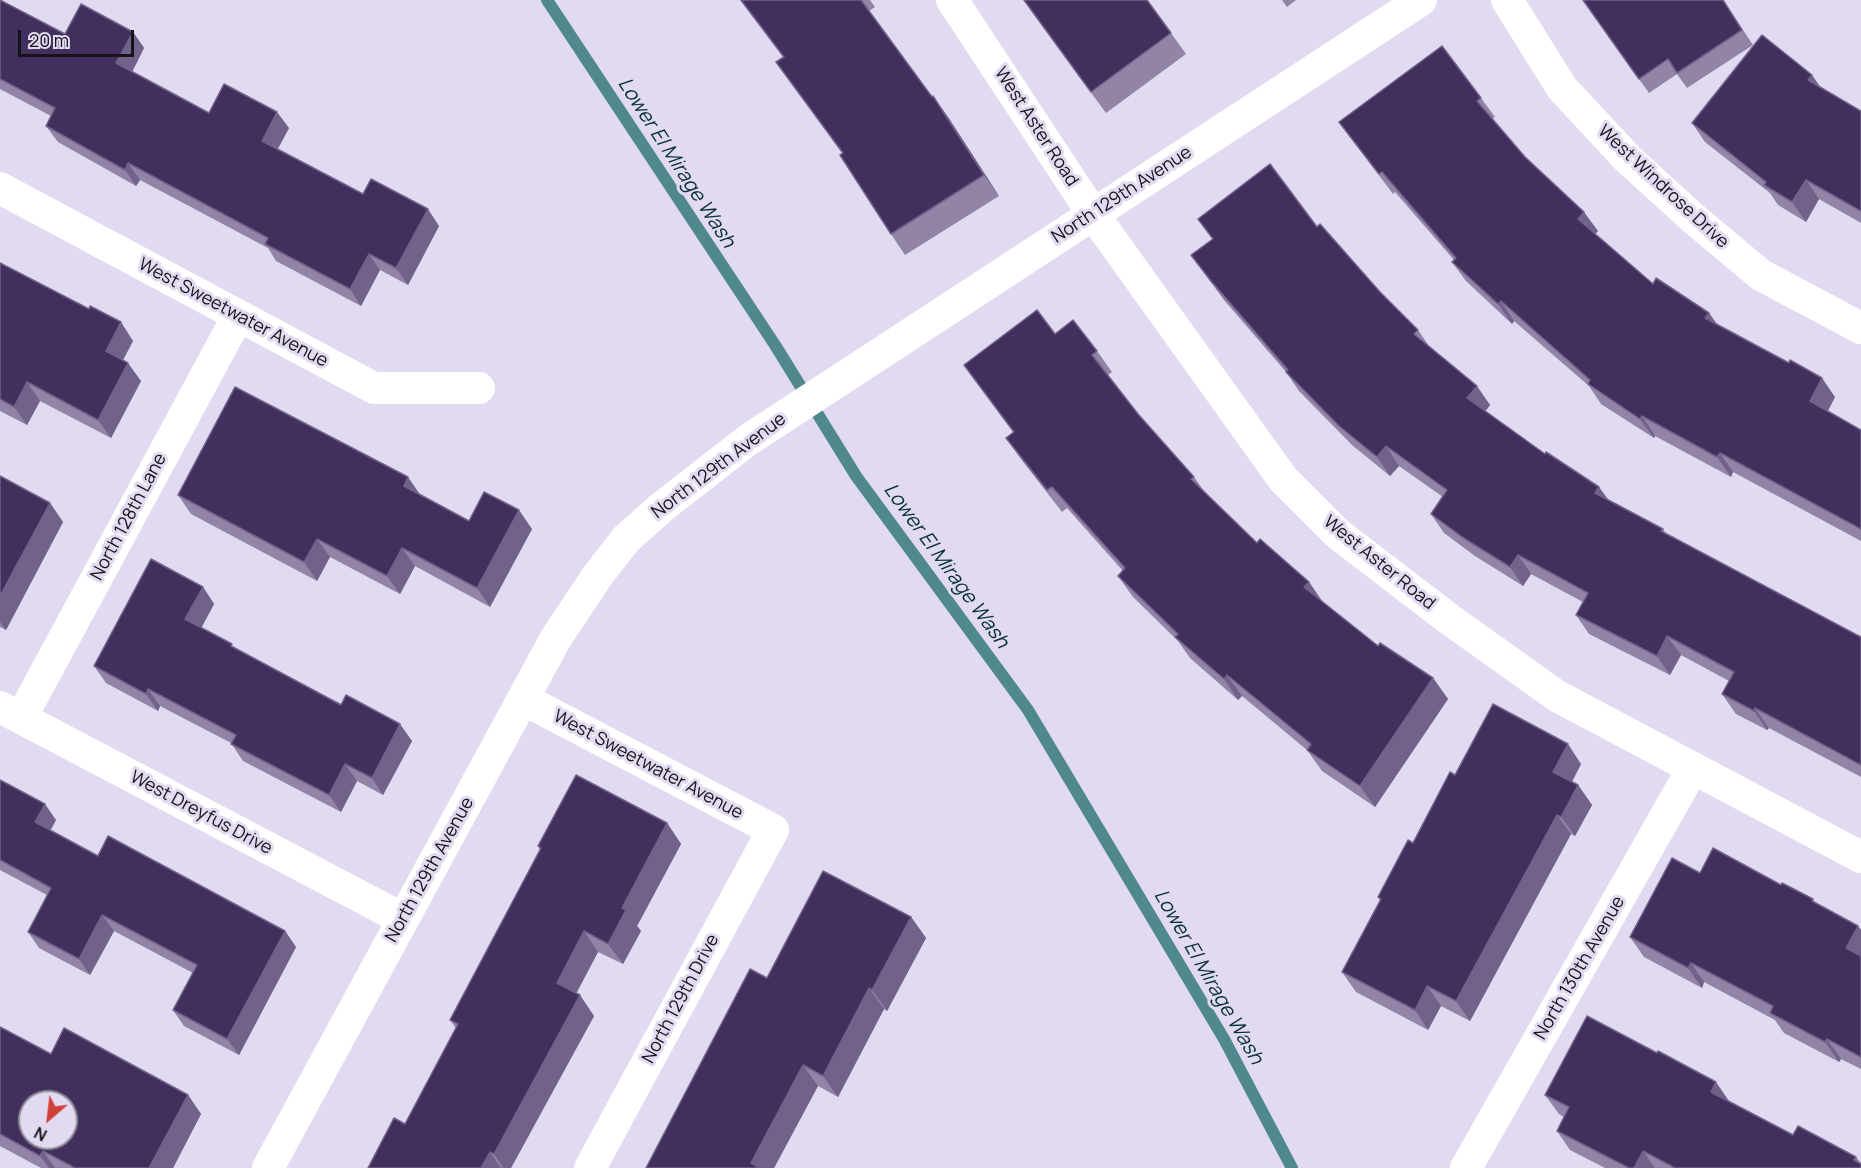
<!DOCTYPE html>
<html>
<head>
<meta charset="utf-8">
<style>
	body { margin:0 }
	#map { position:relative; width:1861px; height:1168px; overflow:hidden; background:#e1daf0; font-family:Manrope,sans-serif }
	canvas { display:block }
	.north { position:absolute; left:18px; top:1090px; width:60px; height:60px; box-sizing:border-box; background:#e1daf0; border:2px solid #908a9a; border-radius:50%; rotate:208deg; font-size:16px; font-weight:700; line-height:24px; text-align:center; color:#16131a }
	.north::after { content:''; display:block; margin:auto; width:21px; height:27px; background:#d0413a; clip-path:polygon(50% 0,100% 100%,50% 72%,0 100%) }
	.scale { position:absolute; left:18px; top:30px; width:116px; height:27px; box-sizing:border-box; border:3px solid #16131a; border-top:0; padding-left:8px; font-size:18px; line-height:21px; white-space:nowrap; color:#16131a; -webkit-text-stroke:4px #e1daf0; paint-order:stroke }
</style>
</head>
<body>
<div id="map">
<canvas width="1861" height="1168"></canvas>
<div class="north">N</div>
<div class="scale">20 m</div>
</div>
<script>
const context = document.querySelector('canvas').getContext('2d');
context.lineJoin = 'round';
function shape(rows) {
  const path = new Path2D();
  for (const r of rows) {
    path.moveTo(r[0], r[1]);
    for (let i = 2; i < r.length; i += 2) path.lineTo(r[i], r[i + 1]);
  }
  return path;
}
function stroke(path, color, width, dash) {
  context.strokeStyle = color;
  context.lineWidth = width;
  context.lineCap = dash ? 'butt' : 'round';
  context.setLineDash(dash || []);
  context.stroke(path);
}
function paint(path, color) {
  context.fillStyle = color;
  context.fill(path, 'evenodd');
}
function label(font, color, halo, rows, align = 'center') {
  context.font = font + ' Manrope,sans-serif';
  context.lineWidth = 6;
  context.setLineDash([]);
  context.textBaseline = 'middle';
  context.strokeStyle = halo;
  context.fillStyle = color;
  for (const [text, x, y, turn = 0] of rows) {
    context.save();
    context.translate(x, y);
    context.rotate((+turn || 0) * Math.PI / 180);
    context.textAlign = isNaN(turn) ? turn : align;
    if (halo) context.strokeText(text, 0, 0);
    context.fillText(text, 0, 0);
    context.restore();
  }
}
stroke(shape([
	[547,0,775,345,856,476,1028,710,1224,1039,1292,1168]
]), '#4f898e', 12);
stroke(shape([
	[952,0,1093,214,1283,479,1338,534,1449,619,1557,696,1861,857],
	[1507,0,1562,88,1628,159,1694,219,1761,275,1861,328],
	[0,188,374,388,479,388],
	[523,699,773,830,590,1168],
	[0,707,403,919],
	[21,718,238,316],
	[268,1168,556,638,598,575,626,539,662,507,748,440,1421,0],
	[1466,1168,1693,768]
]), '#fff', 32);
paint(shape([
	[0,0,65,34,133,32,144,48,132,72,209,113,289,128,278,149,363,194,439,226,408,285,380,270,361,306,276,261,268,248,140,180,136,186,58,142,46,126,51,116,0,89],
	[740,0,870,0,875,7,869,11,932,97,948,117,999,196,905,255,891,234,842,153,776,62,783,57],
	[1282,0,1296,0,1287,7],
	[1583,0,1723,0,1753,45,1687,88,1677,74,1649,93],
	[1035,16,1171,33,1186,54,1106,113],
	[1820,87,1861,111,1861,223,1819,199,1806,222,1778,205,1770,193,1705,142,1692,123],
	[1481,98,1495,117,1492,119,1525,157,1598,231,1595,234,1653,284,1709,313,1717,324,1835,397,1828,411,1861,430,1861,541,1733,472,1731,477,1655,436,1654,438,1601,404,1589,386,1514,321,1512,324,1466,281,1452,262,1454,260,1395,192,1393,194,1339,122],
	[1198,219,1317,227,1418,330,1429,346,1490,405,1485,411,1609,501,1663,529,1666,534,1861,637,1861,777,1769,728,1767,730,1736,714,1722,694,1729,681,1681,655,1670,675,1589,634,1576,615,1583,602,1531,574,1523,586,1475,556,1444,533,1431,514,1443,497,1399,466,1390,476,1352,445,1299,391,1286,372,1224,300,1191,255,1213,239],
	[0,263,133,341,123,360,141,381,111,438,40,401,27,425,0,411],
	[1055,334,1097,351,1112,372,1108,375,1138,414,1194,477,1206,494,1257,543,1309,582,1323,602,1378,646,1433,678,1448,699,1375,807,1322,771,1307,750,1242,696,1238,700,1190,658,1178,641,1133,597,1118,576,1123,571,1067,508,1062,512,1021,459,1006,438,1013,432,964,365],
	[0,476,50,503,63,522,6,630,0,627],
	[178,495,420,495,469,521,532,529,490,607,415,566,400,594,330,557,317,581,191,514],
	[203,587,214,604,201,628,234,648,412,741,383,795,357,781,341,812,243,761,231,743,160,706,158,711,106,683,94,666],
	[1581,764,1572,782,1578,785,1592,805,1575,836,1571,834,1470,1021,1441,1006,1428,1030,1356,992,1342,972,1380,901,1378,897,1413,843,1455,775],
	[0,780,56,820,50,831,98,856,285,931,296,947,239,1055,184,1026,173,1010,193,973,114,931,90,975,39,948,28,932,47,895,0,870],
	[667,823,681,844,637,926,641,931,623,964,598,952,576,994,594,1016,511,1168,368,1168,405,1124,456,1028,450,1020,540,850,538,846],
	[1700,873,1781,885,1813,899,1816,904,1858,926,1861,930,1861,1069,1841,1059,1839,1062,1784,1033,1775,1020,1704,982,1702,988,1644,957,1630,937],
	[911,917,926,938,887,1011,884,1009,838,1097,818,1086,774,1168,767,978],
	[0,1027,51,1054,188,1095,201,1114,173,1168,41,1168,0,1146],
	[1545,1095,1729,1101,1793,1135,1856,1157,1861,1163,1861,1168,1605,1168,1570,1150,1557,1131,1564,1117,1559,1114]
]), '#9184a7');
paint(shape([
	[133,32,144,48,128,80,116,63],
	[1812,75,1826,95,1808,80],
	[933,96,948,117,999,196,984,175],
	[277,112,289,128,273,157,262,141],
	[128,163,140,180,136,186,125,170],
	[1806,180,1819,199,1806,222,1792,202],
	[428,209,439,226,408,285,396,268],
	[1584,212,1598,231,1591,238,1578,219],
	[369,254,380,270,361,306,350,289],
	[1501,301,1514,321,1512,324,1498,304],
	[1709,313,1722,332,1705,318],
	[121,322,133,341,118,369,106,351],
	[128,363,141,381,111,438,98,420],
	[1822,378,1835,397,1823,420,1810,401],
	[27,382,40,401,27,425,14,407],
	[1477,386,1490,405,1481,417,1467,398],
	[1642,416,1655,436,1654,438,1640,419],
	[1386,446,1399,466,1390,476,1377,457],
	[1720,453,1733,472,1731,477,1717,457],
	[408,477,421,496,404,486],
	[1599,487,1613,506,1595,493],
	[50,503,63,522,6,630,0,622,0,596],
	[519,510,532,529,490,607,477,588],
	[317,539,330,557,317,581,304,562],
	[402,548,415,566,400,594,387,576],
	[1518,555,1531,574,1523,586,1510,567],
	[1309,582,1323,603,1304,587],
	[203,587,214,604,197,636,185,619],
	[1667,636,1681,655,1670,675,1657,656],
	[1227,675,1242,696,1238,700,1224,679],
	[1433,678,1448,699,1375,807,1360,786],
	[148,689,160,706,158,711,146,694],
	[1755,708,1769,728,1767,730,1754,711],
	[400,724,412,741,383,795,372,778],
	[1568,744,1581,764,1567,791,1553,772],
	[345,764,357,781,341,812,329,795],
	[1578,785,1592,805,1575,836,1561,817],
	[45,804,56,820,46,838,35,822],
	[1557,815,1571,834,1470,1021,1456,1001],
	[667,823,681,844,637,926,641,931,623,964,608,944,622,908],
	[102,915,114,931,90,975,79,959],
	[911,917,926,938,887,1011,872,990],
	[1858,926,1861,930,1861,967,1846,948],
	[285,931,296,947,239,1055,227,1039],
	[584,931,598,952,571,1003,557,983],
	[1691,963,1704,982,1702,988,1688,968],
	[1427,986,1441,1006,1428,1030,1415,1010],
	[869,988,884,1009,838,1097,823,1076],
	[580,995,594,1016,511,1168,503,1168,494,1154],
	[1827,1039,1841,1059,1839,1062,1825,1042],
	[803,1065,818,1086,774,1168,754,1168,751,1163],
	[1716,1082,1729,1101,1711,1092],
	[188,1095,201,1114,173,1168,149,1168],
	[43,1151,55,1168,49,1168,40,1156],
	[1643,1151,1655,1168,1634,1168],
	[490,1152,501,1168,481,1168]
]), '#71628a');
const building = shape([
	[0,0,65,34,81,4,133,32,116,63,209,113,224,84,277,112,262,141,363,194,371,179,428,209,396,268,369,254,350,289,265,244,268,238,128,163,125,170,46,126,55,108,0,79,0,0],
	[741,0,861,0,932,97,933,96,984,175,891,234,840,155,843,153,776,62,784,57,741,0],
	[1024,0,1147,0,1171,33,1091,92,1024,0],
	[1583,0,1723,0,1742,30,1677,73,1668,59,1639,79,1583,0],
	[1762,35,1812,75,1808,80,1861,111,1861,211,1806,180,1792,202,1764,185,1766,182,1692,123,1762,35],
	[1442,46,1481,98,1477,101,1525,157,1584,212,1578,219,1653,284,1656,278,1709,313,1705,318,1789,363,1790,360,1822,378,1810,401,1861,430,1861,529,1720,453,1717,457,1642,416,1640,419,1588,384,1590,380,1501,301,1498,304,1452,262,1456,258,1382,172,1379,174,1339,122,1442,46],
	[1270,164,1317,227,1320,224,1380,292,1418,330,1414,334,1477,386,1467,398,1545,454,1546,452,1599,487,1595,493,1663,529,1661,531,1861,637,1861,765,1755,708,1754,711,1722,694,1734,672,1667,636,1657,656,1576,615,1588,593,1518,555,1510,567,1462,537,1431,514,1447,490,1386,446,1377,457,1339,426,1286,372,1288,370,1211,281,1191,255,1213,239,1198,219,1270,164],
	[0,263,89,309,90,306,121,322,106,351,128,363,98,420,27,382,14,407,0,399,0,263],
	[1037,310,1055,334,1073,320,1097,351,1092,355,1138,414,1194,477,1191,479,1257,543,1260,539,1309,582,1304,587,1378,646,1380,643,1433,678,1360,786,1307,750,1311,744,1227,675,1224,679,1175,637,1178,634,1118,576,1125,568,1052,487,1047,490,1006,438,1014,432,964,365,1037,310],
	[235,387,408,477,404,486,469,521,484,492,519,510,477,588,402,548,387,576,317,539,304,562,178,495,235,387],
	[0,476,50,503,0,596,0,476],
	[151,559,203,587,185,619,232,644,231,646,341,705,346,695,400,724,372,778,345,764,329,795,231,744,236,735,148,689,146,694,94,666,151,559],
	[1493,704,1568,744,1553,772,1578,785,1561,817,1557,815,1456,1001,1427,986,1415,1010,1342,972,1381,899,1378,897,1408,840,1413,843,1450,772,1455,775,1493,704],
	[576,775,667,823,622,908,626,910,608,944,584,931,557,983,580,995,494,1154,490,1152,481,1168,368,1168,394,1118,405,1124,458,1024,450,1020,541,848,538,846,576,775],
	[0,780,45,804,35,822,98,856,108,836,285,931,227,1039,173,1010,197,965,102,915,79,959,28,932,51,888,0,860,0,780],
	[1713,848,1781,885,1782,883,1813,899,1812,901,1858,926,1846,948,1861,956,1861,1057,1827,1039,1825,1042,1770,1013,1773,1006,1691,963,1688,968,1630,937,1672,858,1700,873,1713,848],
	[823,871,911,917,872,990,869,988,823,1076,803,1065,751,1163,760,1168,646,1168,750,969,767,978,823,871],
	[1587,1016,1657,1053,1658,1051,1716,1082,1711,1092,1793,1135,1798,1126,1856,1157,1854,1160,1861,1164,1861,1168,1675,1168,1643,1151,1634,1168,1629,1168,1557,1131,1569,1107,1545,1095,1587,1016],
	[0,1027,51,1054,64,1028,188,1095,149,1168,75,1168,43,1151,40,1156,0,1134,0,1027],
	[30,1102,66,1102,66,1138,30,1138,30,1102]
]);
paint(building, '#412f5e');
stroke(building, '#71628a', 1.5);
label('18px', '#16131a', '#e1daf0', [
	["West Aster Road",1036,127,57],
	["West Windrose Drive",1663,187,43],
	["North 129th Avenue",1122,195,-33],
	["West Sweetwater Avenue",233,313,28],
	["North 129th Avenue",719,466,-37],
	["North 128th Lane",129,517,-62],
	["West Aster Road",1379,563,39],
	["West Sweetwater Avenue",648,765,28],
	["West Dreyfus Drive",201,813,28],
	["North 129th Avenue",430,870,-61],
	["North 130th Avenue",1580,968,-60],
	["North 129th Drive",681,999,-62]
]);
label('italic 20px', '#073234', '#e1daf0', [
	["Lower El Mirage Wash",676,163,57],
	["Lower El Mirage Wash",946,566,54],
	["Lower El Mirage Wash",1208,977,60]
]);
</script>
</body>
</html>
